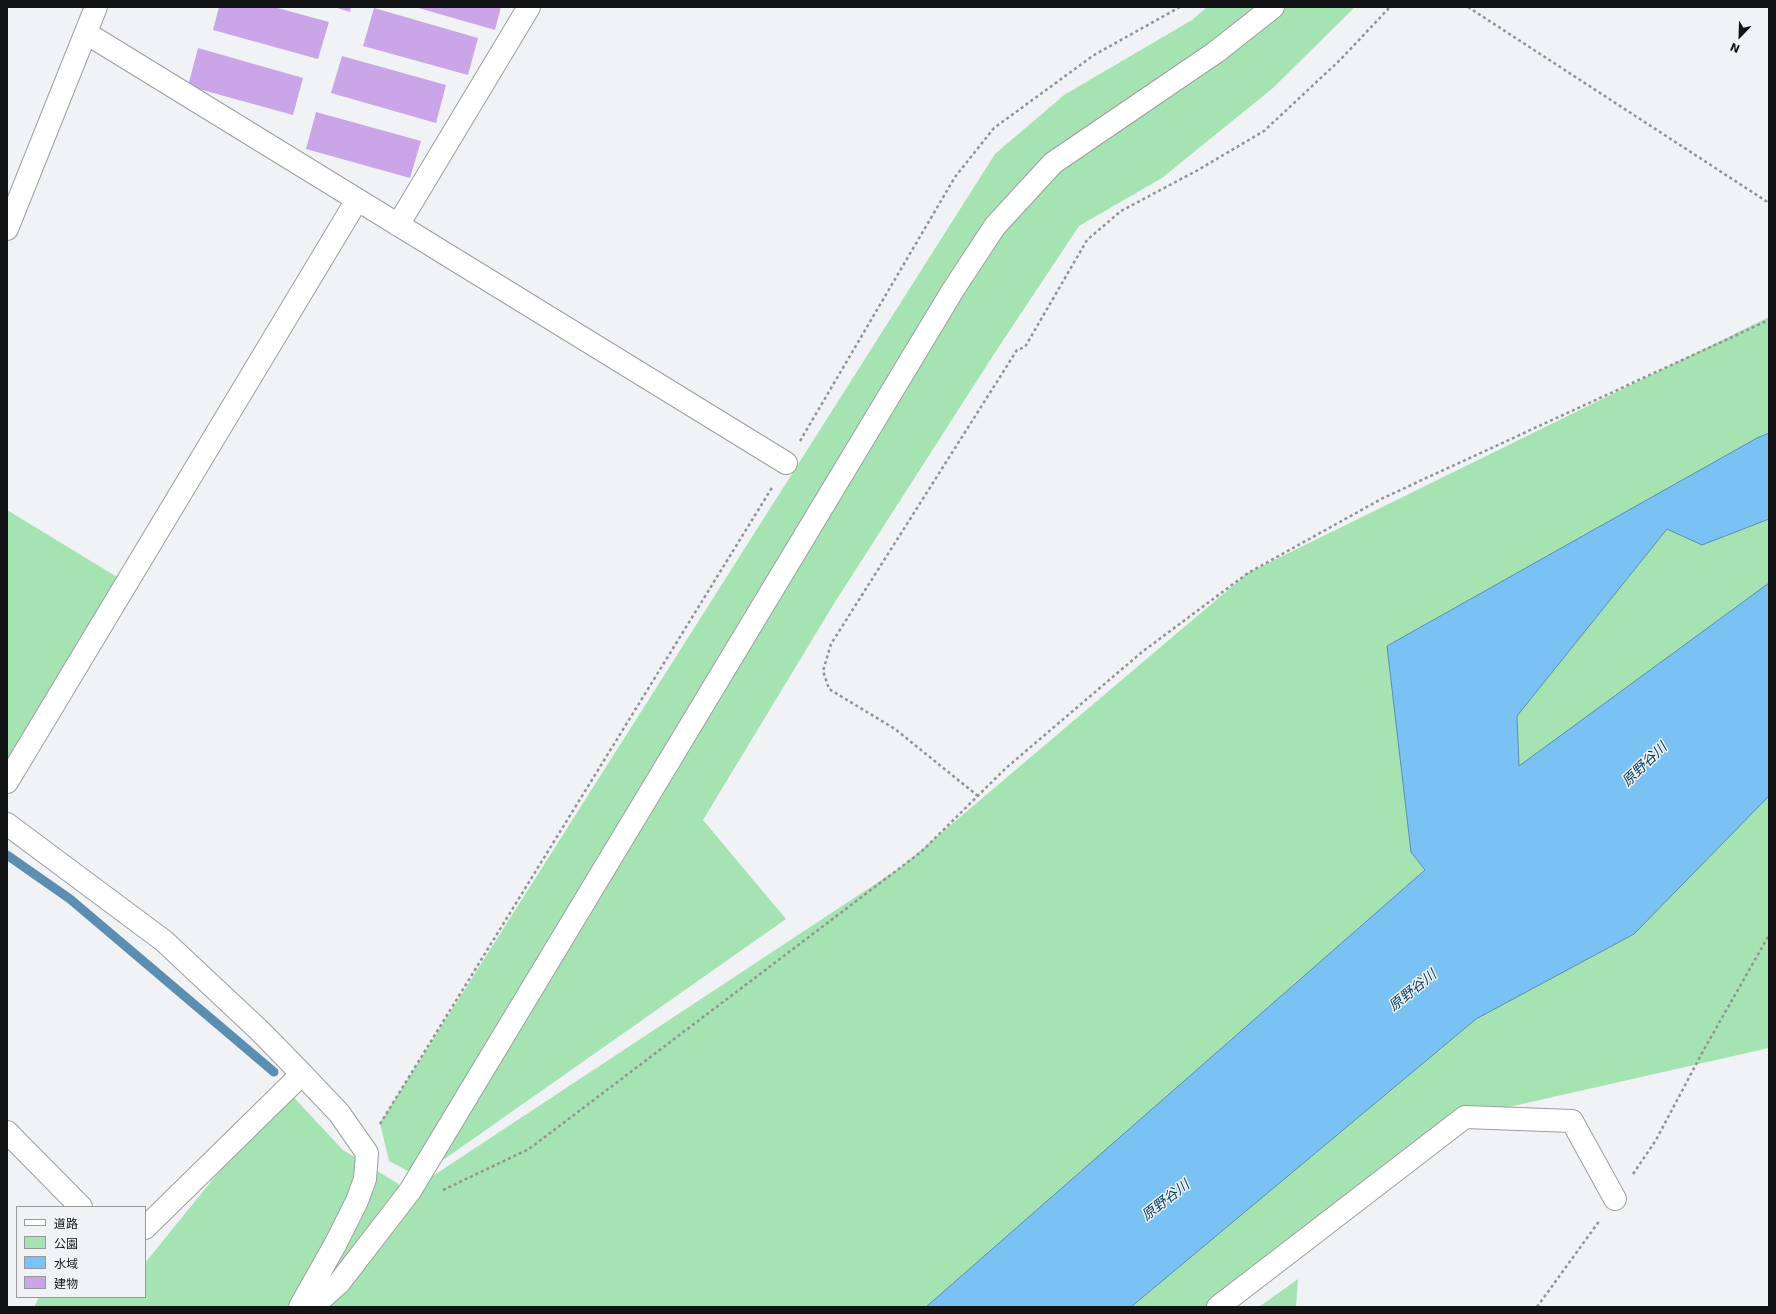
<!DOCTYPE html>
<html>
<head>
<meta charset="utf-8">
<style>
	body { margin:0 }
	#map { position:relative; width:1776px; height:1314px; overflow:hidden; background:#f1f2f5; font-family:"DejaVu Sans","Noto Sans JP",sans-serif }
	canvas { display:block }
	.frame { position:absolute; inset:0; border:8px solid #121314; pointer-events:none }
	.legend { position:absolute; left:16px; top:1206px; width:130px; height:92px; box-sizing:border-box; background:#f1f2f5; border:1px solid #98999b; margin:0; padding:5px 7px; list-style:none; font-size:12px; color:#121314 }
	.legend li { display:flex; align-items:center; gap:8px; height:20px }
	.legend b { width:20px; border:1px solid #98999b }
	.north { position:absolute; left:1720px; top:16px; width:40px; height:40px; -webkit-text-stroke:3px #f1f2f5; paint-order:stroke; rotate:203deg; font-size:11px; font-weight:700; line-height:16px; text-align:center; color:#121314 }
	.north::after { content:''; display:block; margin:auto; width:14px; height:18px; background:#121314; clip-path:polygon(50% 0,100% 100%,50% 72%,0 100%) }
</style>
</head>
<body>
<div id="map">
<canvas width="1776" height="1314"></canvas>
<div class="frame"></div>
<ul class="legend">
<li><b style="height:5px;background:#fff"></b>道路</li>
<li><b style="height:11px;background:#a5e4b2"></b>公園</li>
<li><b style="height:11px;background:#7ac2f4"></b>水域</li>
<li><b style="height:11px;background:#caa5e8"></b>建物</li>
</ul>
<div class="north">N</div>
</div>
<script>
const g = document.querySelector('canvas').getContext('2d');
g.lineJoin = 'round';
function fill(path, color) {
  g.fillStyle = color;
  g.fill(path, 'evenodd');
}
function toPath(rows) {
  const path = new Path2D();
  for (const r of rows) {
    path.moveTo(r[0], r[1]);
    for (let i = 2; i < r.length; i += 2) path.lineTo(r[i], r[i + 1]);
  }
  return path;
}
function stroke(path, color, width, dash) {
  g.strokeStyle = color;
  g.lineWidth = width;
  g.lineCap = dash ? 'butt' : 'round';
  g.setLineDash(dash || []);
  g.stroke(path);
}
function write(font, color, halo, rows, align = 'center') {
  g.font = font + ' "DejaVu Sans","Noto Sans JP",sans-serif';
  g.lineWidth = 3;
  g.setLineDash([]);
  g.textBaseline = 'middle';
  g.strokeStyle = halo;
  g.fillStyle = color;
  for (const [text, x, y, turn = 0] of rows) {
    g.save();
    g.translate(x, y);
    g.rotate((+turn || 0) * Math.PI / 180);
    g.textAlign = isNaN(turn) ? turn : align;
    if (halo) g.strokeText(text, 0, 0);
    g.fillText(text, 0, 0);
    g.restore();
  }
}
fill(toPath([
	[1207,7,1355,7,1273,88,1162,178,1079,226,996,351,835,602,703,820,786,919,419,1177,389,1161,380,1123,995,154,1064,95,1192,20],
	[1769,317,1769,1048,1465,1117,1211,1307,34,1307,39,1297,145,1297,145,1263,286,1089,343,1150,410,1191,901,867,1248,573],
	[7,510,127,583,7,782],
	[1298,1279,1296,1307,1259,1307]
]), '#a5e4b2');
const water = toPath([
	[1769,433,1769,519,1702,545,1667,529,1517,716,1519,766,1769,583,1769,796,1634,934,1476,1019,1131,1307,926,1307,1425,870,1411,852,1387,646,1757,438,1769,433]
]);
fill(water, '#7ac2f4');
stroke(water, '#5b8eb1', 1);
stroke(toPath([
	[7,855,70,899,274,1072]
]), '#5b8eb1', 9);
fill(toPath([
	[219,7,274,7,329,22,318,59,213,30],
	[334,7,351,7,350,12],
	[415,7,501,7,495,30],
	[374,8,478,38,468,75,363,46],
	[198,48,303,78,293,115,188,86],
	[342,56,446,85,436,123,331,93],
	[316,112,421,141,410,178,306,149]
]), '#caa5e8');
const street = toPath([
	[86,33,786,463],
	[398,225,529,7],
	[7,229,96,7],
	[7,782,357,200],
	[7,824,164,941,260,1031,302,1074,339,1113,367,1153,365,1179,357,1201,336,1243,300,1307],
	[7,1132,81,1207],
	[145,1228,302,1074],
	[312,1307,339,1283,410,1191,953,290,995,226,1053,163,1216,52,1273,7],
	[1218,1307,1465,1117,1572,1121,1615,1199]
]);
stroke(street, '#9d9ea1', 24);
stroke(toPath([
	[1468,7,1769,203],
	[800,441,955,177,994,128,1094,55,1180,7],
	[978,796,895,729,829,689,823,671,831,644,1017,350,1025,347,1087,240,1121,211,1198,170,1264,131,1340,60,1390,7],
	[380,1124,773,486],
	[1633,1174,1656,1140,1702,1053,1769,935],
	[443,1190,529,1149,921,852,1006,768,1142,652,1248,573,1383,498,1769,320],
	[1537,1307,1600,1220]
]), '#929395', 2.5, [3, 3]);
stroke(street, '#fff', 22);
write('italic 14px', '#044061', '#f1f2f5', [
	["原野谷川",1645,765,-44],
	["原野谷川",1413,991,-39],
	["原野谷川",1166,1201,-38]
]);
</script>
</body>
</html>
